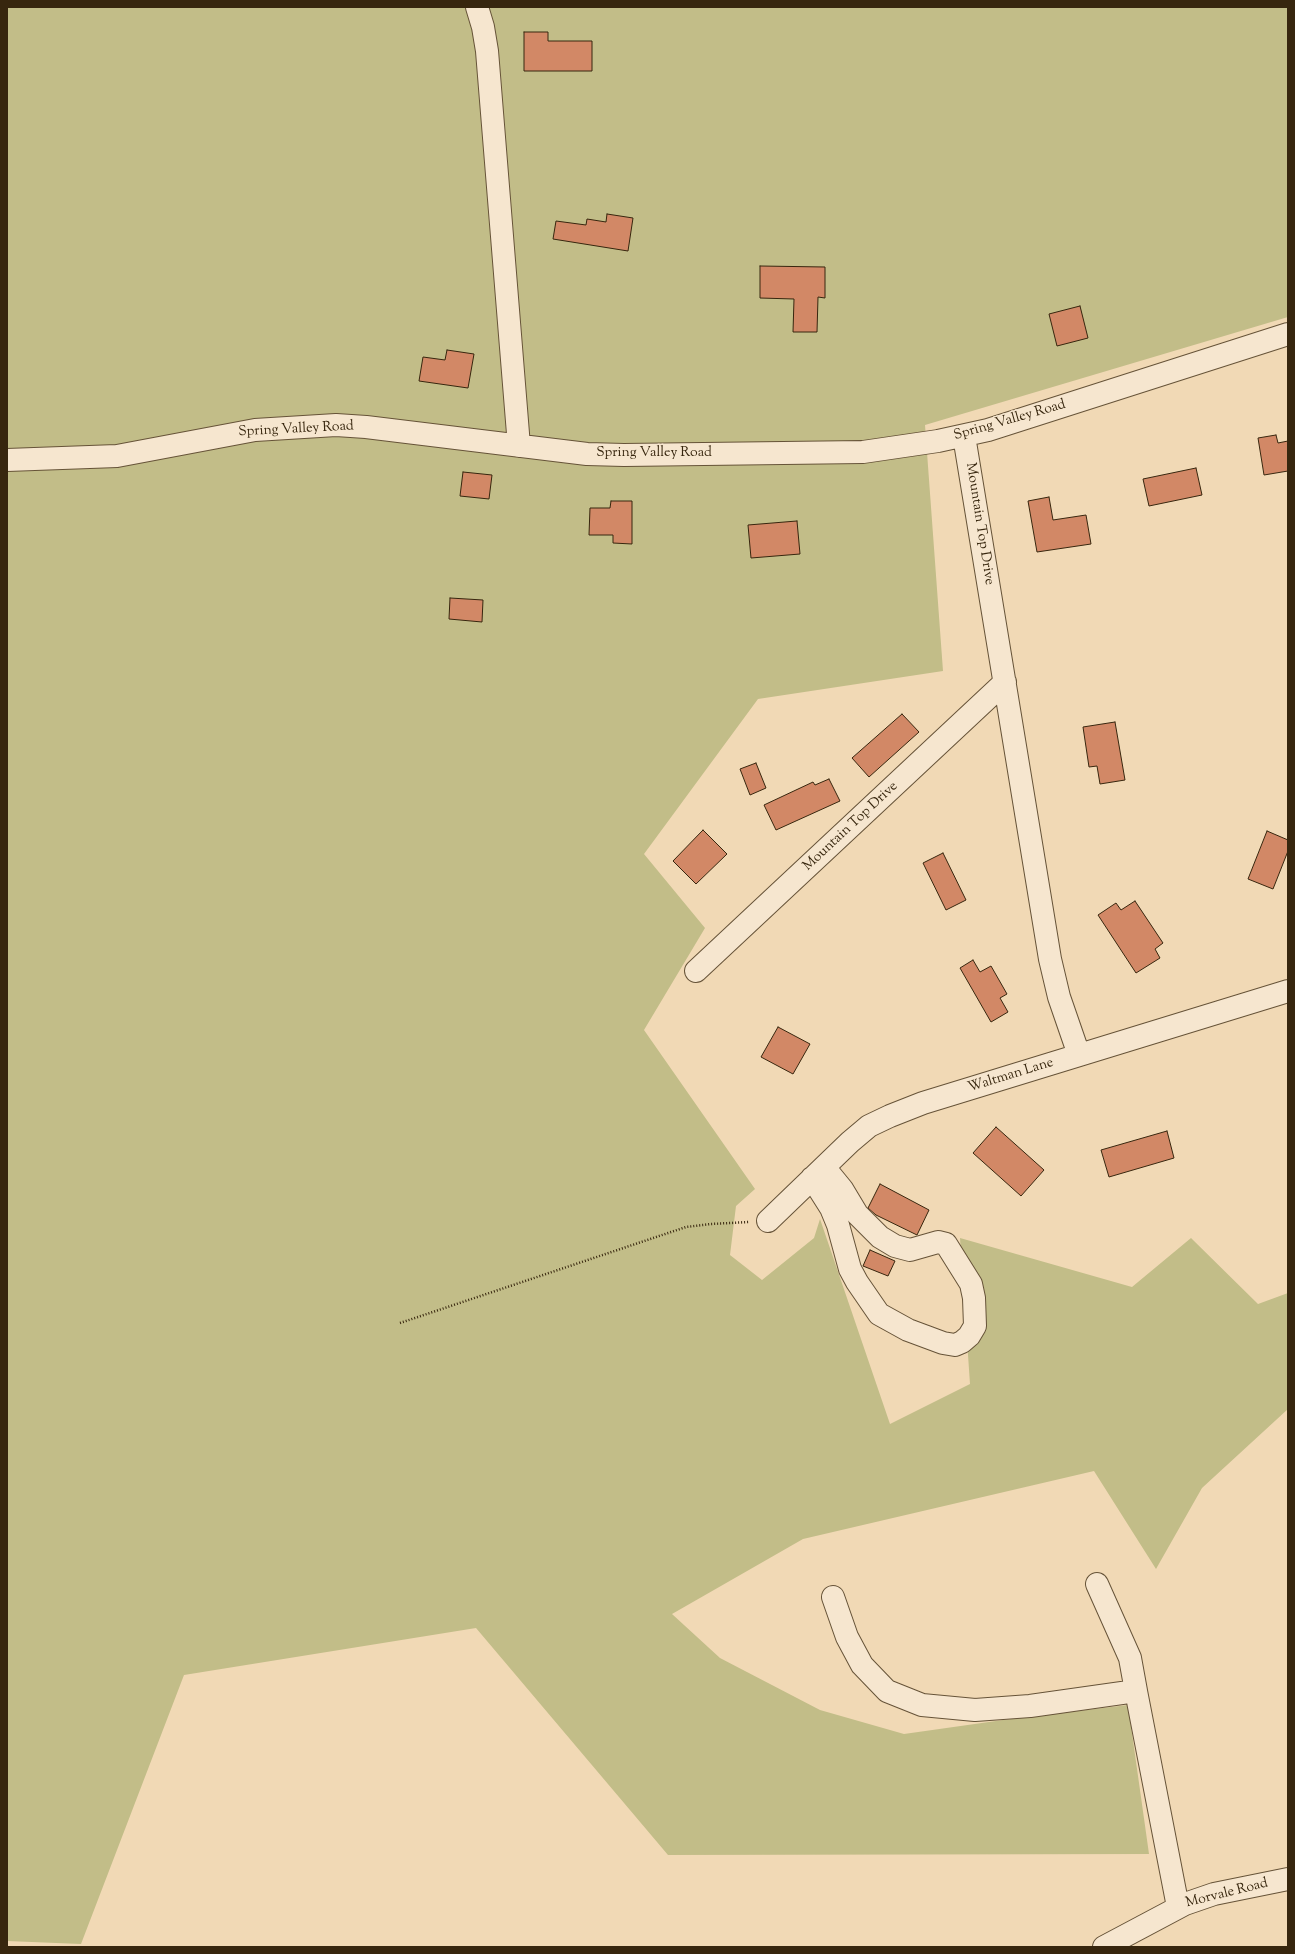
<!DOCTYPE html>
<html>
<head>
<meta charset="utf-8">
<style>
	body { margin:0 }
	#map { position:relative; width:1295px; height:1954px; overflow:hidden; background:#f1d9b5; font-family:"Sorts Mill Goudy",serif }
	canvas { display:block }
	.frame { position:absolute; inset:0; border:8px solid #37260e; pointer-events:none }
</style>
</head>
<body>
<div id="map">
<canvas width="1295" height="1954"></canvas>
<div class="frame"></div>
</div>
<script>
const g = document.querySelector('canvas').getContext('2d');
g.lineJoin = 'round';
function fill(path, color) {
  g.fillStyle = color;
  g.fill(path, 'evenodd');
}
function toPath(rows) {
  const path = new Path2D();
  for (const r of rows) {
    path.moveTo(r[0], r[1]);
    for (let i = 2; i < r.length; i += 2) path.lineTo(r[i], r[i + 1]);
  }
  return path;
}
function stroke(path, color, width, dash) {
  g.strokeStyle = color;
  g.lineWidth = width;
  g.lineCap = dash ? 'butt' : 'round';
  g.setLineDash(dash || []);
  g.stroke(path);
}
function write(font, color, halo, rows, align = 'center') {
  g.font = font + ' "Sorts Mill Goudy",serif';
  g.lineWidth = 3;
  g.setLineDash([]);
  g.textBaseline = 'middle';
  g.strokeStyle = halo;
  g.fillStyle = color;
  for (const [text, x, y, turn = 0] of rows) {
    g.save();
    g.translate(x, y);
    g.rotate((+turn || 0) * Math.PI / 180);
    g.textAlign = isNaN(turn) ? turn : align;
    if (halo) g.strokeText(text, 0, 0);
    g.fillText(text, 0, 0);
    g.restore();
  }
}
fill(toPath([
	[7,7,1288,7,1288,317,925,425,943,671,758,699,644,854,705,928,644,1030,755,1189,736,1206,730,1255,762,1280,814,1238,820,1219,890,1424,970,1384,960,1238,1132,1287,1191,1238,1258,1304,1288,1293,1288,1409,1202,1488,1156,1569,1094,1471,803,1539,672,1614,720,1658,820,1710,904,1734,1003,1720,1128,1705,1149,1854,668,1855,476,1628,184,1675,81,1944,7,1941]
]), '#c2bd88');
const building = toPath([
	[524,32,548,32,548,41,592,41,592,71,524,71,524,32],
	[607,214,633,218,628,251,553,239,556,221,586,225,587,219,606,222,607,214],
	[760,266,825,267,825,298,818,297,817,332,793,332,794,299,760,298,760,266],
	[1080,306,1088,338,1057,346,1049,314,1080,306],
	[447,350,474,354,468,388,419,381,423,357,445,360,447,350],
	[1276,435,1278,443,1288,441,1288,471,1264,475,1258,438,1276,435],
	[1196,468,1202,495,1149,506,1143,479,1196,468],
	[463,472,492,475,489,499,460,496,463,472],
	[1049,497,1053,520,1086,515,1091,544,1037,552,1028,501,1049,497],
	[611,501,632,501,632,544,613,543,613,535,589,535,590,508,610,508,611,501],
	[797,521,800,554,751,558,748,525,797,521],
	[450,598,483,600,482,622,449,619,450,598],
	[902,714,919,732,869,777,852,758,902,714],
	[1115,722,1125,780,1100,784,1097,766,1089,767,1083,727,1115,722],
	[756,763,766,788,750,795,740,769,756,763],
	[829,779,840,801,776,830,764,805,813,782,815,785,829,779],
	[703,830,727,854,696,884,673,861,703,830],
	[1267,831,1288,840,1288,851,1273,889,1248,879,1267,831],
	[943,853,966,900,946,910,923,863,943,853],
	[1135,901,1163,943,1155,949,1160,958,1136,973,1098,915,1116,903,1121,910,1135,901],
	[973,960,980,972,991,966,1007,994,1000,998,1008,1012,991,1022,960,968,973,960],
	[778,1027,810,1044,793,1074,761,1057,778,1027],
	[996,1127,1044,1170,1021,1196,973,1153,996,1127],
	[1167,1131,1174,1158,1109,1177,1101,1150,1167,1131],
	[880,1184,929,1210,917,1235,876,1215,868,1208,880,1184],
	[870,1250,895,1261,888,1276,863,1266,870,1250]
]);
fill(building, '#d28866');
stroke(building, '#37260e', 1);
const minor = toPath([
	[477,7,483,27,487,51,519,446],
	[964,436,1050,959,1059,997,1079,1055],
	[7,460,117,456,255,430,336,425,366,427,587,454,624,455,863,452,938,441,988,430,1288,334],
	[696,971,1005,682],
	[812,1178,831,1208,838,1225,850,1269,857,1282,879,1314,908,1330,943,1343,955,1345,962,1342,969,1336,975,1326,974,1298,971,1284,946,1244,938,1242,910,1250,895,1246,880,1237,857,1214,842,1189,824,1167],
	[768,1221,850,1142,869,1126,890,1116,923,1103,1288,991],
	[1097,1584,1130,1658,1136,1691],
	[833,1597,847,1637,862,1665,887,1691,922,1705,975,1710,1030,1706,1136,1691,1178,1907],
	[1104,1947,1185,1904,1214,1894,1288,1879]
]);
stroke(minor, '#665338', 24);
stroke(toPath([
	[400,1323,686,1227,711,1224,749,1222]
]), '#37260e', 2.5, [1, 2]);
stroke(minor, '#f6e6cf', 22);
write('14px', '#37260e', '#f6e6cf', [
	["Spring Valley Road",1010,421,-16],
	["Spring Valley Road",296,430,-3],
	["Spring Valley Road",654,454],
	["Mountain Top Drive",979,524,81],
	["Mountain Top Drive",851,827,-43],
	["Waltman Lane",1011,1076,-17],
	["Morvale Road",1227,1894,-14]
]);
</script>
</body>
</html>
